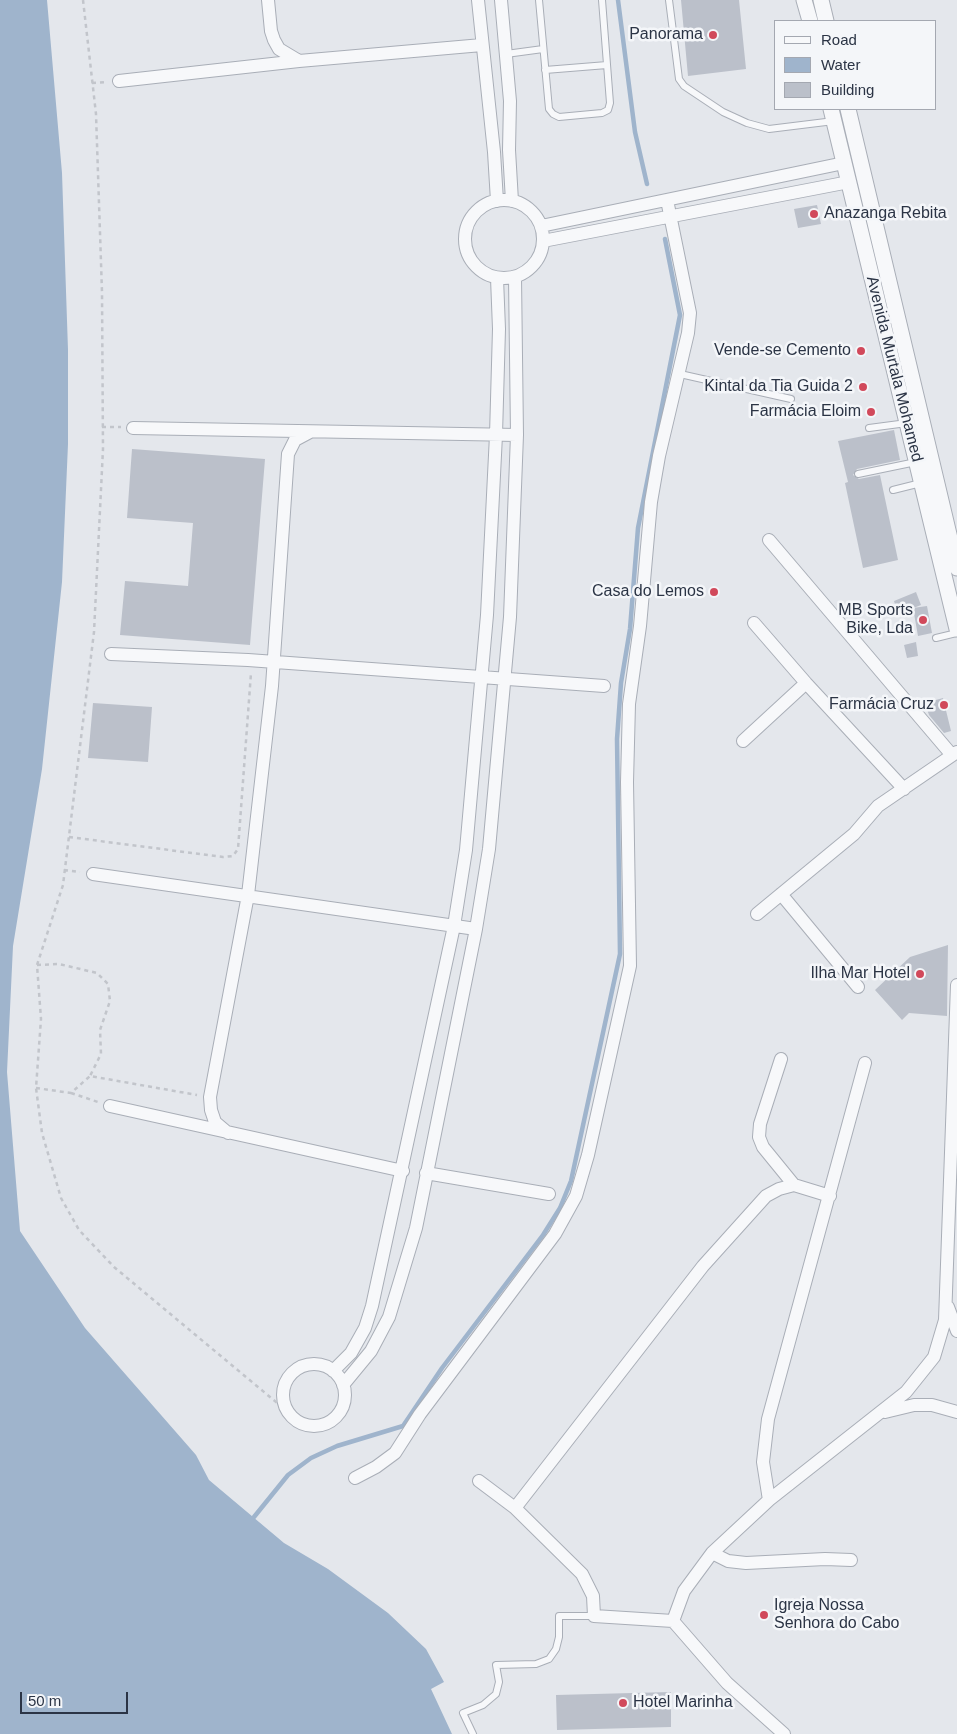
<!DOCTYPE html>
<html>
<head>
<meta charset="utf-8">
<style>
	body { margin:0 }
	#map { position:relative; width:957px; height:1734px; overflow:hidden; background:#e4e7ec; font-family:Helvetica,sans-serif }
	canvas { display:block }
	.legend { position:absolute; left:774px; top:20px; width:162px; height:90px; box-sizing:border-box; background:#f4f6f9; border:1px solid #a4a8b1; margin:0; padding:6px 9px; list-style:none; font-size:15px; color:#2b3445 }
	.legend li { display:flex; align-items:center; gap:10px; height:25px }
	.legend b { width:25px; border:1px solid #a4a8b1 }
	.scale { position:absolute; left:20px; top:1692px; width:108px; height:22px; box-sizing:border-box; border:2px solid #2b3445; border-top:0; padding-left:6px; font-size:15px; line-height:18px; white-space:nowrap; color:#2b3445; -webkit-text-stroke:4px #f4f6f9; paint-order:stroke }
</style>
</head>
<body>
<div id="map">
<canvas width="957" height="1734"></canvas>
<ul class="legend">
<li><b style="height:6px;background:#f7f8fa"></b>Road</li>
<li><b style="height:14px;background:#9fb4cc"></b>Water</li>
<li><b style="height:14px;background:#bbc0ca"></b>Building</li>
</ul>
<div class="scale">50 m</div>
</div>
<script>
const g = document.querySelector('canvas').getContext('2d');
g.lineJoin = 'round';
function fill(path, color) {
  g.fillStyle = color;
  g.fill(path, 'evenodd');
}
function toPath(rows) {
  const path = new Path2D();
  for (const r of rows) {
    if (r.length === 3) {
      path.moveTo(r[0] + r[2], r[1]);
      path.arc(r[0], r[1], r[2], 0, 2 * Math.PI);
      continue;
    }
    path.moveTo(r[0], r[1]);
    for (let i = 2; i < r.length; i += 2) path.lineTo(r[i], r[i + 1]);
  }
  return path;
}
function stroke(path, color, width, dash) {
  g.strokeStyle = color;
  g.lineWidth = width;
  g.lineCap = dash ? 'butt' : 'round';
  g.setLineDash(dash || []);
  g.stroke(path);
}
function write(font, color, halo, rows, align = 'center') {
  g.font = font + ' Helvetica,sans-serif';
  g.lineWidth = 5;
  g.setLineDash([]);
  g.textBaseline = 'middle';
  g.strokeStyle = halo;
  g.fillStyle = color;
  for (const [text, x, y, turn = 0] of rows) {
    g.save();
    g.translate(x, y);
    g.rotate((+turn || 0) * Math.PI / 180);
    g.textAlign = isNaN(turn) ? turn : align;
    if (halo) g.strokeText(text, 0, 0);
    g.fillText(text, 0, 0);
    g.restore();
  }
}
fill(toPath([
	[0,0,47,0,62,173,68,350,68,444,62,582,42,769,13,946,7,1072,20,1231,85,1328,196,1455,209,1480,284,1543,328,1569,388,1613,426,1649,444,1682,431,1689,452,1734,0,1734]
]), '#9fb4cc');
stroke(toPath([
	[618,0,635,132,647,184],
	[254,1517,288,1475,311,1458,337,1446,403,1426,442,1368,543,1235,560,1208,571,1181,620,954,617,739,621,683,630,629,638,528,680,315,665,239]
]), '#9fb4cc', 4.5);
fill(toPath([
	[681,0,739,0,746,69,688,76],
	[817,205,821,224,798,228,794,209],
	[894,430,900,460,857,469,853,475,859,479,880,475,898,560,863,568,845,483,848,482,838,441],
	[132,449,265,459,250,645,120,635,125,581,188,586,193,523,127,518],
	[916,592,921,605,898,614,894,601],
	[927,606,932,633,918,636,913,608],
	[916,642,918,656,907,658,904,645],
	[943,698,951,731,944,733,929,715,925,703],
	[93,703,152,707,148,762,88,758],
	[948,945,947,1016,909,1013,902,1020,875,990,910,957],
	[671,1692,671,1727,557,1730,556,1695]
]), '#bbc0ca');
const service = toPath([
	[539,0,549,109,553,114,559,117,602,113,608,110,610,103,602,0],
	[669,0,679,79,684,86,723,112,747,123,769,129,834,121],
	[506,54,543,49],
	[545,70,607,65],
	[680,374,791,399],
	[869,428,907,423],
	[858,474,916,462],
	[893,490,921,483],
	[936,638,957,633],
	[473,1734,463,1713,483,1705,496,1694,499,1682,496,1665,536,1664,549,1659,556,1649,559,1637,559,1616,594,1616]
]);
const minor = toPath([
	[268,0,271,31,274,40,279,49,299,61],
	[478,0,494,152,497,201],
	[501,0,510,101,509,150,512,201],
	[119,81,299,61,482,45],
	[504,239,39],
	[541,226,844,163],
	[543,241,849,182],
	[133,428,517,435],
	[769,540,951,754],
	[754,623,806,683,904,789],
	[111,654,248,660,604,686],
	[743,741,806,683],
	[93,874,476,929],
	[781,894,858,987],
	[757,914,854,834,878,806,957,752],
	[781,1059,760,1124,759,1137,763,1147,794,1185],
	[110,1106,403,1171],
	[228,1133,215,1122,211,1110,210,1097,248,895,272,686,288,454,295,440,310,432],
	[426,1173,549,1194],
	[948,1307,957,1331],
	[314,1395,31],
	[333,1371,351,1353,365,1328,372,1306,454,926,466,850,487,615,496,435,499,329,497,278],
	[343,1385,371,1351,389,1317,416,1228,476,929,489,849,510,617,517,435,515,277],
	[885,1412,914,1405,932,1405,957,1412],
	[355,1478,376,1467,395,1453,420,1414,555,1234,576,1196,588,1155,630,966,627,782,629,704,640,626,651,502,659,456,688,333,690,313,667,200],
	[479,1481,515,1508,582,1574,593,1596,594,1616,673,1621],
	[769,1500,763,1462,768,1419,865,1063],
	[515,1508,703,1266,766,1196,779,1189,794,1185,830,1196],
	[712,1553,728,1561,746,1563,825,1559,851,1560],
	[784,1734,727,1683,673,1621,684,1591,712,1553,769,1500,906,1392,934,1357,945,1320,957,985]
]);
const tertiary = toPath([
	[804,0,810,21],
	[821,0,826,21],
	[831,109,957,629],
	[848,109,957,568]
]);
stroke(service, '#a9aeb7', 8);
stroke(minor, '#a9aeb7', 14);
stroke(tertiary, '#a9aeb7', 17);
stroke(toPath([
	[83,0,96,114,102,292,103,449,94,632,63,885,37,965,41,1019,36,1088,42,1133,61,1198,79,1230,114,1267,288,1412],
	[92,83,106,82],
	[102,427,121,427],
	[69,837,223,857,233,856,238,849,251,673],
	[64,870,80,872],
	[37,965,59,964,97,973,108,984,110,1001,100,1030,101,1054,90,1076,197,1095],
	[36,1088,71,1093,90,1076],
	[71,1093,98,1102]
]), '#c2c5cb', 2.5, [4, 4]);
stroke(service, '#f7f8fa', 6);
stroke(minor, '#f7f8fa', 12);
stroke(tertiary, '#f7f8fa', 15);
for (const [x, y, r, color] of [
	[713,35,5,"#d1495b"],
	[814,214,5,"#d1495b"],
	[861,351,5,"#d1495b"],
	[863,387,5,"#d1495b"],
	[871,412,5,"#d1495b"],
	[714,592,5,"#d1495b"],
	[923,620,5,"#d1495b"],
	[944,705,5,"#d1495b"],
	[920,974,5,"#d1495b"],
	[764,1615,5,"#d1495b"],
	[623,1703,5,"#d1495b"]
]) {
  const dot = new Path2D();
  dot.arc(x, y, r, 0, 2 * Math.PI);
  g.fillStyle = color;
  g.fill(dot);
  stroke(dot, '#f4f6f9', 2);
}
write('16px', '#2b3445', '#f4f6f9', [
	["Panorama",703,35],
	["Anazanga Rebita",824,214,"left"],
	["Vende-se Cemento",851,351],
	["Kintal da Tia Guida 2",853,387],
	["Farmácia Eloim",861,412],
	["Casa do Lemos",704,592],
	["MB Sports",913,611],
	["Bike, Lda",913,629],
	["Farmácia Cruz",934,705],
	["Ilha Mar Hotel",910,974],
	["Igreja Nossa",774,1606,"left"],
	["Senhora do Cabo",774,1624,"left"],
	["Hotel Marinha",633,1703,"left"]
], 'right');
write('16px', '#2b3445', '#f4f6f9', [
	["Avenida Murtala Mohamed",894,369,76]
]);
</script>
</body>
</html>
